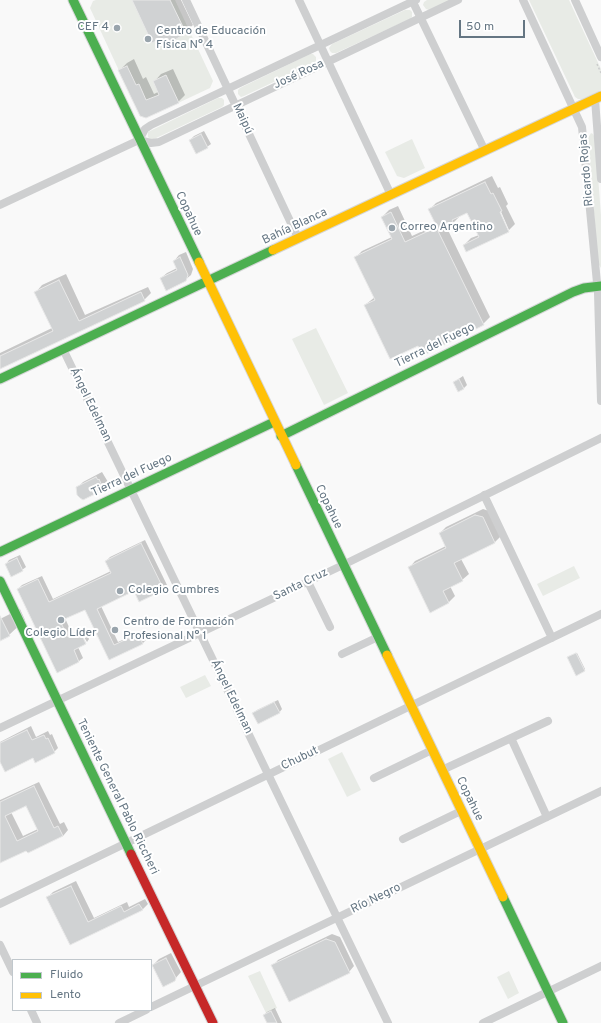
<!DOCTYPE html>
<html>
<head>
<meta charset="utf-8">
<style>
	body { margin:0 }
	#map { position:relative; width:601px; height:1023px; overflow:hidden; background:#f9f9f9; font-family:Overpass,sans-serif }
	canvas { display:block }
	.legend { position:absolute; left:12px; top:959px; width:140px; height:52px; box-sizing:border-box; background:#fff; border:1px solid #c1c8cd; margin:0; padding:5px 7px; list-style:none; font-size:12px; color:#657683 }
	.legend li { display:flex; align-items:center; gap:8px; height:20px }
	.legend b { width:20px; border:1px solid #c1c8cd }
	.scale { position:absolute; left:459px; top:20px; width:66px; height:18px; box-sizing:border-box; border:2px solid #657683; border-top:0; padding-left:5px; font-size:12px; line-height:14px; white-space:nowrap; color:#657683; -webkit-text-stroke:3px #fff; paint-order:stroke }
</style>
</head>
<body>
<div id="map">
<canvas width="601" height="1023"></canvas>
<ul class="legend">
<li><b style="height:5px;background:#4caf50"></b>Fluido</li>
<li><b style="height:5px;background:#ffc107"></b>Lento</li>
</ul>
<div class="scale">50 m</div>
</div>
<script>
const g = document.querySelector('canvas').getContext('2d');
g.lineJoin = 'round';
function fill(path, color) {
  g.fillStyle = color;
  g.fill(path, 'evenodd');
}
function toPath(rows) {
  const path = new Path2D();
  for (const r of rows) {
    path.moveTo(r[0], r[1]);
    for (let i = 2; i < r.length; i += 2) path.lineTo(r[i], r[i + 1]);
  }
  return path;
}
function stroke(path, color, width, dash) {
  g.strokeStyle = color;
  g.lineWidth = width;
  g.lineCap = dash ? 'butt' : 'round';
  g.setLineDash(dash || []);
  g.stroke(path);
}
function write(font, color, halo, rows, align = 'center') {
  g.font = font + ' Overpass,sans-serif';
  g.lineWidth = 4;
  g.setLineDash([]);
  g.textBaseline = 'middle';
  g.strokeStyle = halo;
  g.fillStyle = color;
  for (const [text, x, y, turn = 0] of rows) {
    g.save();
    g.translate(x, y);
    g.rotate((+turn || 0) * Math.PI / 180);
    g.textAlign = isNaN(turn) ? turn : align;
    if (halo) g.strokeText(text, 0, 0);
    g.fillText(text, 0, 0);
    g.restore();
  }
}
fill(toPath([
	[96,0,175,0,213,81,210,88,146,118,140,116,90,8,93,1],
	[427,0,450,0,429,10,426,9,423,5,424,2],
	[529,0,569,0,601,69,601,90,582,99,578,99,575,97],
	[405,10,410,10,412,12,412,17,410,19,336,53,332,53,330,51,329,48,332,44],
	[310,54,313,54,316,57,316,61,314,63,244,96,241,97,238,94,238,90,240,88],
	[218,98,222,98,224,100,224,105,222,107,154,139,150,139,148,137,148,132,150,131],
	[591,133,593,134,595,138,601,215,601,268,598,263,588,138],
	[412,139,425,168,404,178,397,176,385,152],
	[316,328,348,393,324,405,292,339],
	[574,566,580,578,543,596,537,584],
	[205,675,211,686,186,698,180,687],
	[342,752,361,790,347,797,328,759],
	[260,971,277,1008,266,1013,248,976],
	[509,971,519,993,508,999,497,977]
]), '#e8ebe6');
fill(toPath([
	[134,0,181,0,193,25,185,32],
	[134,59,143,79,146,77,154,94,158,92,154,82,161,74,173,69,185,95,178,102,146,117,120,70,127,63],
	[204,131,211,144,207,147,190,140,194,136],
	[492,176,498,188,500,187,508,204,506,206,515,224,508,231,464,245,471,238,479,235,468,212,460,216,453,223,446,226,490,317,483,324,418,344,365,305,375,297,355,258,362,251,392,237,382,217,389,210,398,206,412,236,436,225,429,210,436,203],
	[499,207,509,230,507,230,497,208],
	[186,252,193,269,191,275,185,280,161,278,167,273,177,268,174,261,179,255],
	[66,274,85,315,148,287,151,293,144,300,0,368,0,353,52,328,36,292,42,285],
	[463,376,467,385,464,388,454,382],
	[102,472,108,482,102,490,77,488,83,482],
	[483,509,489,511,501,536,495,542,461,559,469,574,462,580,450,586,455,596,449,602,430,611,409,568,415,561,446,546,440,533,446,527],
	[145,540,167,585,163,589,135,590,101,606,118,642,142,631,146,640,142,644,109,659,85,608,65,618,72,634,79,631,86,643,78,647,83,658,79,661,58,672,18,589,22,585,42,576,53,599,111,571,106,561,110,557],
	[20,555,26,567,22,570,6,564,9,560],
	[20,609,25,620,9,635,0,640,0,619],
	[84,628,89,639,87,642,80,630],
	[577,653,585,669,584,671,570,656],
	[278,700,282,709,279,713,253,713,257,710],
	[31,726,36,737,48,731,50,735,52,734,58,748,54,752,33,757,0,760,0,742],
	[39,782,60,824,64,822,68,830,63,836,27,850,0,862,0,800],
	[26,805,38,829,23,836,11,812],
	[76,881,94,918,127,902,129,907,145,899,148,904,142,910,70,944,48,897,53,892],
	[332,934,340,937,354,966,349,972,273,966,278,960],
	[171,953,181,972,174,980,153,965,159,959],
	[275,1008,282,1023,267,1023,264,1015,267,1012]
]), '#0003');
const building = toPath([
	[132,0,170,0,186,33,165,46,160,39,152,43,132,0],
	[127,66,136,85,139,84,146,100,159,95,153,81,166,75,179,103,146,118,140,116,118,70,127,66],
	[201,134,208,148,196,154,189,140,201,134],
	[485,182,491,194,493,193,502,211,500,212,509,232,466,252,463,245,479,237,467,213,452,220,454,224,438,231,484,325,422,356,418,346,390,359,364,305,375,300,354,257,392,239,381,217,391,212,405,242,437,227,428,209,485,182],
	[180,257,188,275,186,281,166,291,160,278,177,270,173,261,180,257],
	[59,280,79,321,141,292,145,301,0,369,0,356,53,331,34,292,59,280],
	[459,379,464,389,458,392,453,382,459,379],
	[96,477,98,480,99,479,103,488,102,489,103,490,83,500,80,498,77,495,76,487,96,477],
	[475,515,483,517,495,543,454,563,463,581,443,591,449,603,430,613,408,567,446,548,439,533,475,515],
	[141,543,164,590,139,602,134,591,97,609,114,645,138,634,143,644,109,660,85,610,60,621,68,637,80,631,86,644,74,650,79,662,57,673,17,589,38,579,49,602,111,573,105,561,141,543],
	[17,558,23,571,11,577,5,564,17,558],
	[0,616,10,636,0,641,0,616],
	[576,653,585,671,576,676,567,657,576,653],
	[274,702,280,713,258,724,252,713,274,702],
	[27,730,32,740,44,735,46,739,48,738,55,753,35,763,33,758,5,772,0,762,0,743,27,730],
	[34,786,54,828,58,826,63,836,28,853,26,851,0,863,0,802,34,786],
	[26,806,38,831,17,841,5,816,26,806],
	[71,886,88,922,121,906,124,912,139,904,143,910,70,945,46,897,71,886],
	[326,939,335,942,350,973,289,1002,271,965,326,939],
	[166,958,176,978,175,981,163,987,152,965,166,958],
	[271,1011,277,1023,267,1023,263,1015,271,1011]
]);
fill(building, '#d0d2d3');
stroke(building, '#e8e8e8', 1);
const fast = toPath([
	[73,0,199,262],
	[0,379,273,250],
	[281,436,573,292,584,288,601,286],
	[296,465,387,655],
	[0,552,274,422],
	[0,581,131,854],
	[503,897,563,1023]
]);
const slow = toPath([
	[273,250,601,96],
	[199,262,296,465],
	[387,655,503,897]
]);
const jam = toPath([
	[131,854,213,1023]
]);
stroke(fast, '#d5d6d7', 11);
stroke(slow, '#d5d6d7', 11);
stroke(jam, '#d5d6d7', 11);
stroke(toPath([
	[597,64,601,73]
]), '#cbcccd', 1.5, [2, 2]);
stroke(toPath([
	[186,0,298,238],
	[299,0,391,195],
	[412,0,485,151],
	[523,0,582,127,598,293,601,401],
	[575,0,601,57],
	[595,99,601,179],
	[139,140,151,143,159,142,458,0],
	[0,205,139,140,145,129,151,125,416,0],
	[63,349,388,1023],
	[484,495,552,638],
	[308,582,330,627],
	[342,654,378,637],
	[0,728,343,565,601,438],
	[511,738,547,817],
	[442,770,548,721],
	[374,778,432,750],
	[403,839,461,811],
	[0,904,601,614],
	[0,945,13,972],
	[151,1007,601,791],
	[31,1010,37,1023],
	[119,1023,146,1010],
	[483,1023,601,966]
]), '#cecfd0', 8);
stroke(fast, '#4caf50', 9);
stroke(slow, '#ffc107', 9);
stroke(jam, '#c62828', 9);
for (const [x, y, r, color] of [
	[117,28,4,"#99a4ac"],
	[148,39,4,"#99a4ac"],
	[392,228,4,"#99a4ac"],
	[120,591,4,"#99a4ac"],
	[61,620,4,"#99a4ac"],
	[115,630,4,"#99a4ac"]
]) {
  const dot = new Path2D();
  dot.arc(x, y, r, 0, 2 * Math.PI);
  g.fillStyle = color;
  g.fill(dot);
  stroke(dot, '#fff', 1.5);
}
write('12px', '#657683', '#fff', [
	["CEF 4",109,28,"right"],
	["Centro de Educación",156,32],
	["Física N° 4",156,46],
	["Correo Argentino",400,228],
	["Colegio Cumbres",128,591],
	["Centro de Formación",123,623],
	["Profesional N° 1",123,637],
	["Colegio Líder",61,634,"center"]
], 'left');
write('12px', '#657683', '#fff', [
	["José Rosa",299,75,-25],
	["Maipú",242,119,65],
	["Ricardo Rojas",587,170,-95],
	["Copahue",188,214,65],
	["Bahía Blanca",295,227,-25],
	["Tierra del Fuego",435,346,-26],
	["Ángel Edelman",90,405,64],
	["Tierra del Fuego",132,476,-25],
	["Copahue",328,507,64],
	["Santa Cruz",301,585,-26],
	["Ángel Edelman",231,697,64],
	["Chubut",300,759,-26],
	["Teniente General Pablo Riccheri",117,797,64],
	["Copahue",469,799,64],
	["Río Negro",376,899,-26]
]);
</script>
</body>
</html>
